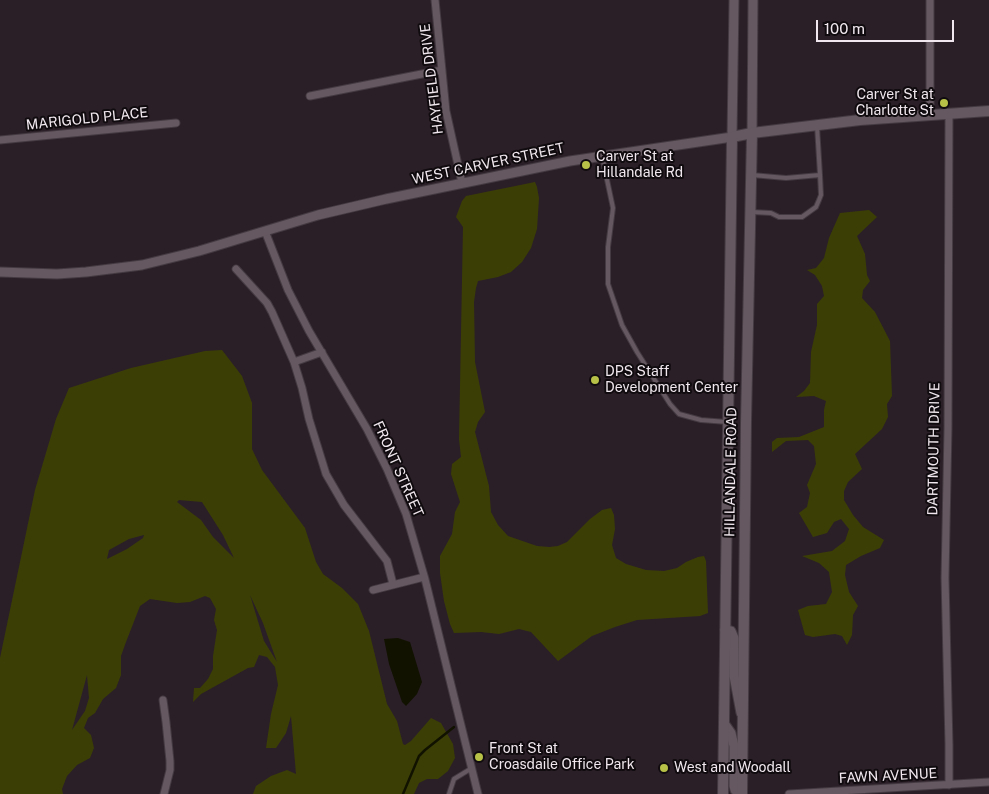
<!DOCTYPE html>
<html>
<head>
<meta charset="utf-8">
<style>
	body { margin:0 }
	#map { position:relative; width:989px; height:794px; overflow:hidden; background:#2b1f27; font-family:"Public Sans",sans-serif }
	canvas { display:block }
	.scale { position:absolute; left:816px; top:20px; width:138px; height:22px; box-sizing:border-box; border:2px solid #f0e8ee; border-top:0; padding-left:6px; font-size:15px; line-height:18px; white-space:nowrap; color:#f0e8ee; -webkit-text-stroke:4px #100b0e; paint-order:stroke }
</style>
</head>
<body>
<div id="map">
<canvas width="989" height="794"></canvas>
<div class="scale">100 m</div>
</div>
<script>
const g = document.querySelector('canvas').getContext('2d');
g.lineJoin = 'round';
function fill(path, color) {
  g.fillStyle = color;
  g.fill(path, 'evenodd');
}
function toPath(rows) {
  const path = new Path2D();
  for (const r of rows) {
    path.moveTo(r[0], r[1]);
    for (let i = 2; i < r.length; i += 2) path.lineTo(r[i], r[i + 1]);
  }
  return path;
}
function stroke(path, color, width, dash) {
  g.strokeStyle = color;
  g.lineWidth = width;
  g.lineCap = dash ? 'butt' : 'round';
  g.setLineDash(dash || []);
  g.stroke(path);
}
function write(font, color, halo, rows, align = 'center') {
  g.font = font + ' "Public Sans",sans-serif';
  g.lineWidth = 4;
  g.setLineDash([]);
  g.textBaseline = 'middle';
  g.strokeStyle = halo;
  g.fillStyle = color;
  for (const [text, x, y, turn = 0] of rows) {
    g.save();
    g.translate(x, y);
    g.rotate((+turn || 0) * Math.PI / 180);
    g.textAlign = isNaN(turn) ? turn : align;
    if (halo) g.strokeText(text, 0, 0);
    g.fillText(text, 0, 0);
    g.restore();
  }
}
fill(toPath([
	[535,182,537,187,539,198,537,229,531,248,522,262,511,272,498,277,478,281,476,288,474,302,475,362,485,412,478,422,475,432,489,486,491,512,498,525,508,536,537,546,549,547,558,546,567,542,590,519,602,510,611,508,614,515,615,529,612,545,616,558,626,564,646,570,664,571,677,568,686,562,698,557,704,556,706,561,708,613,700,616,637,620,615,627,592,636,558,661,531,632,519,629,499,634,481,632,454,633,450,624,444,601,440,573,440,556,452,534,455,512,460,502,451,474,452,464,461,457,459,439,463,227,456,217,462,201,466,196],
	[869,210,877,217,857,236,865,254,867,275,870,281,863,290,862,298,875,312,890,341,892,396,887,404,888,417,882,429,855,454,862,469,848,482,844,491,844,500,853,515,863,527,884,540,880,548,861,556,846,565,845,575,849,592,858,606,853,615,852,635,847,645,842,636,835,634,813,637,805,635,798,610,808,606,826,604,832,592,829,572,819,563,802,556,832,551,845,541,849,529,841,519,834,522,827,533,813,537,799,513,807,507,810,493,807,485,816,464,814,446,808,440,786,441,772,452,772,442,777,438,799,437,824,427,824,410,826,401,814,396,796,397,804,391,810,383,811,352,817,325,817,304,824,296,822,286,815,275,807,270,816,268,824,258,829,238,840,213],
	[222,350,242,376,252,403,252,449,262,470,305,528,316,562,323,574,342,588,358,604,369,631,387,704,397,721,403,744,405,745,411,741,431,718,441,723,453,744,455,758,448,771,438,779,427,779,419,783,414,794,253,794,256,786,271,776,287,770,296,774,291,716,286,733,276,748,266,748,271,714,278,685,275,667,267,657,259,655,254,667,248,668,201,694,193,702,194,688,200,688,208,679,213,669,213,656,217,630,214,620,216,609,210,598,205,596,190,602,177,603,150,599,140,606,126,642,121,656,121,675,116,688,103,699,95,713,88,718,84,728,91,735,94,748,90,758,77,765,67,776,62,789,63,794,0,794,0,658,35,490,56,419,69,388,131,368,205,351],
	[179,500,202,502,223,535,234,558,213,537,201,520,177,502],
	[144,535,143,538,127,549,107,559,109,550,129,539],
	[250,595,263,623,277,662,264,641],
	[87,675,89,698,85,711,72,730]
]), '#3b3f06');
fill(toPath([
	[398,638,410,642,422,682,417,694,406,706,402,702,389,664,384,639]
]), '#111200');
stroke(toPath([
	[403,794,419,756,425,750,454,727]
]), '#111200', 2.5);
const service = toPath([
	[602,156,613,208,608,247,608,284,622,325,637,352,670,404,679,414,701,420,727,422],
	[752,175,786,178,820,175,817,126],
	[752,212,771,213,779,217,802,217,816,207,819,200,821,195,820,175],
	[449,794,454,779,472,768]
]);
const minor = toPath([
	[435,0,446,111,462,183],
	[930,0,930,114],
	[310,96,442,70],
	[0,140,176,123],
	[265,231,288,290,309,331,367,429,387,469,406,514,425,579,478,794],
	[236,269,267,303,272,312,294,362,302,388,309,419,326,474,344,505,387,561,393,584],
	[294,362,322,352],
	[373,590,424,577],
	[163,700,166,722,170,761,170,770,164,794],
	[949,785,949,745,945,578,948,428,949,113],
	[789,794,989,782]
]);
const tertiary = toPath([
	[752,133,753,0],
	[0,272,57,274,86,272,142,265,199,251,318,215,386,199,570,161,732,137,734,0],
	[725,630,731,631,734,638,734,676,741,713],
	[724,723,731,733,734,746,734,786,735,790,742,794]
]);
const secondary = toPath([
	[723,794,732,137,752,133,860,120,989,111],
	[742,794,746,422,752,133]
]);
stroke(service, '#443a41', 6);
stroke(minor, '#443a41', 9);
stroke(tertiary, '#443a41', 11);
stroke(secondary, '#443a41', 12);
stroke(service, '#655860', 4);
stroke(minor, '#655860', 7);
stroke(tertiary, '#655860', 9);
stroke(secondary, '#655860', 10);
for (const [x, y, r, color] of [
	[944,103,5,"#b7c148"],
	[586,165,5,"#b7c148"],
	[595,380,5,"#b7c148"],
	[479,757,5,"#b7c148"],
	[664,768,5,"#b7c148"]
]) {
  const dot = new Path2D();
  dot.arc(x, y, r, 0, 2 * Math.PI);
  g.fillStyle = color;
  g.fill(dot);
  stroke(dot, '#100b0e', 2);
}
write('14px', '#f0e8ee', '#100b0e', [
	["HAYFIELD DRIVE",432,79,-97],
	["MARIGOLD PLACE",87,119,-6],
	["WEST CARVER STREET",488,164,-12],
	["DARTMOUTH DRIVE",934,449,-89],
	["FRONT STREET",398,469,66],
	["HILLANDALE ROAD",731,472,-89],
	["FAWN AVENUE",888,776,-3]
]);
write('14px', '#f0e8ee', '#100b0e', [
	["Carver St at",934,95,"right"],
	["Charlotte St",934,111,"right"],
	["Carver St at",596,157],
	["Hillandale Rd",596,173],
	["DPS Staff",605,372],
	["Development Center",605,388],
	["Front St at",489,749],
	["Croasdaile Office Park",489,765],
	["West and Woodall",674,768]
], 'left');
</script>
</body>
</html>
